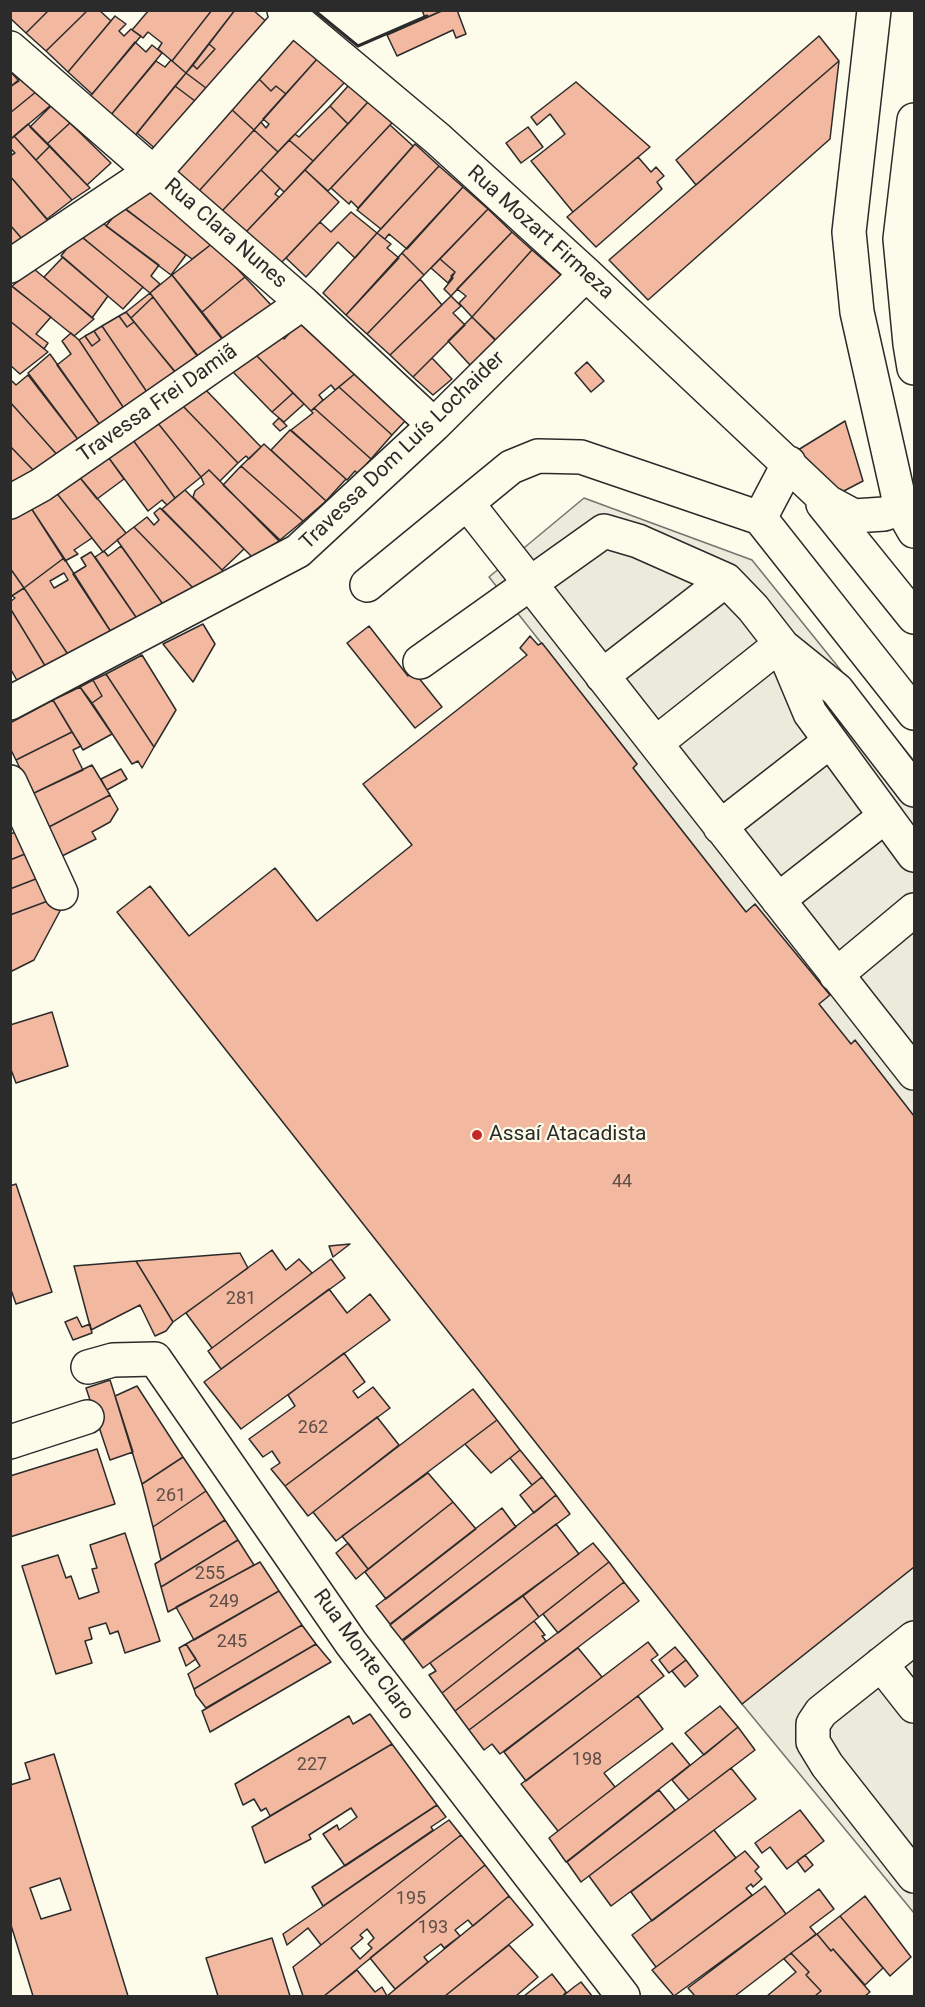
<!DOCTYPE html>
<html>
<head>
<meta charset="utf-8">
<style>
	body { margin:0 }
	#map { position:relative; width:925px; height:2007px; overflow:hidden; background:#fdfbea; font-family:Roboto,sans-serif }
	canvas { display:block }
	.frame { position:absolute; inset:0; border:12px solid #2b2b2b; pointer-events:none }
</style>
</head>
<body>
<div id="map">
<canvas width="925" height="2007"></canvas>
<div class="frame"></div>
</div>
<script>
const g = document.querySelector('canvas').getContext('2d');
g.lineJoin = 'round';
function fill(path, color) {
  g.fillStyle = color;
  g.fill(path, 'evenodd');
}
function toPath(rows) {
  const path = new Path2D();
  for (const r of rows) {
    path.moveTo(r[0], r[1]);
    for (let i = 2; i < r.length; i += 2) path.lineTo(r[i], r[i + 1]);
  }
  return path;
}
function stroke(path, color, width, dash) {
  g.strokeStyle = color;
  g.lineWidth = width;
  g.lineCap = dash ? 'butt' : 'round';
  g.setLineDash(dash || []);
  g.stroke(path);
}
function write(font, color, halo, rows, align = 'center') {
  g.font = font + ' Roboto,sans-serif';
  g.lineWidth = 4.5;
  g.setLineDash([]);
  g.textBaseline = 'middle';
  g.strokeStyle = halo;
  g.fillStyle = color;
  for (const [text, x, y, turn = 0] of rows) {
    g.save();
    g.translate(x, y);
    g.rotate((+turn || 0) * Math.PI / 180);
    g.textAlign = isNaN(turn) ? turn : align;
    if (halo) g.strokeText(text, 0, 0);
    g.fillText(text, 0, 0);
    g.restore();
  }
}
const parking = toPath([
	[584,498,752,560,914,761,914,1127,633,768,637,764,489,577,584,498],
	[914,1567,914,1913,742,1704,914,1567]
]);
fill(parking, '#eceadb');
stroke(parking, '#74746e', 1.5);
const building = toPath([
	[10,10,49,10,26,33,10,18,10,10],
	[49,10,88,10,46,51,26,33,49,10],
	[88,10,99,10,111,21,68,72,46,51,88,10],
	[149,10,212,10,172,61,158,49,162,43,148,32,143,38,132,30,149,10],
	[212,10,235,10,186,73,172,61,212,10],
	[235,10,253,10,268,23,210,91,186,73,193,65,197,69,215,49,209,44,235,10],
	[422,10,444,10,425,18,422,10],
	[444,10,457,10,466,34,456,38,453,30,397,56,387,35,444,10],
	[115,16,126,24,119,31,124,36,131,29,141,36,92,94,68,72,115,16],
	[294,36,318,58,286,94,276,86,271,91,258,78,294,36],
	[819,36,839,61,696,185,676,160,819,36],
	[135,42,146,52,152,45,162,53,110,116,89,98,135,42],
	[209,44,215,49,197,69,193,65,209,44],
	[318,58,345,82,278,152,254,130,261,122,266,128,269,124,263,119,318,58],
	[171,60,186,73,134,137,110,116,156,61,165,67,171,60],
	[839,61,830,139,648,300,609,260,839,61],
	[10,71,19,81,10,87,10,71],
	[186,73,210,91,199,104,175,86,186,73],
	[22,77,37,91,10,113,10,87,22,77],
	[258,78,271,91,276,86,286,94,254,130,230,108,258,78],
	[576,82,650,147,573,212,531,161,565,134,550,114,537,125,531,117,576,82],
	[349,85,368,102,348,124,330,106,349,85],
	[175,86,199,104,158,151,137,133,175,86],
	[37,91,51,105,10,140,10,113,37,91],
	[368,102,392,123,328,191,305,170,368,102],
	[52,105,70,123,47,144,30,127,52,105],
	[330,106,348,124,313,161,289,140,295,134,299,137,330,106],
	[230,108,254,130,199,191,175,171,230,108],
	[70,123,111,163,87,185,47,144,70,123],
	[28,124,50,146,36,160,14,136,28,124],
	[390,125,413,146,358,208,351,201,349,204,331,188,390,125],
	[528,127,543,147,521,163,506,143,528,127],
	[254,130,278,152,222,211,199,191,254,130],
	[14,136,72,200,47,219,10,176,10,156,15,153,10,148,10,140,14,136],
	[289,140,313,161,284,192,261,170,289,140],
	[415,144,439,166,381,229,357,210,415,144],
	[50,146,90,188,72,200,36,160,50,146],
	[638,157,651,172,656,167,664,176,657,182,662,189,596,247,567,217,638,157],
	[439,166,463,187,407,249,389,234,385,239,377,233,439,166],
	[261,170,280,188,275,194,279,197,246,232,222,211,261,170],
	[305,170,339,202,281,263,246,232,305,170],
	[10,176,49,222,24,241,10,225,10,176],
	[463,187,488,209,424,275,402,253,463,187],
	[146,189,213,243,192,259,125,209,129,200,135,203,146,189],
	[122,206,186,255,171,275,106,226,122,206],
	[488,209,512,232,451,296,444,289,453,278,451,276,455,272,440,259,488,209],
	[351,212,377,233,355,258,338,242,306,277,286,258,320,222,331,232,351,212],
	[96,218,159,265,151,276,160,284,150,293,82,237,96,218],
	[10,225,24,241,10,251,10,225],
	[512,232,532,250,472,317,459,303,466,296,457,289,512,232],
	[377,233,391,244,387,248,399,258,346,315,323,293,377,233],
	[78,234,143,287,123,309,61,256,78,234],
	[213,243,245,277,202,312,172,275,213,243],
	[532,250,561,275,500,344,472,317,532,250],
	[402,253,424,275,367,334,346,315,402,253],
	[63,257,108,296,92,318,44,277,63,257],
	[440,259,455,272,448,283,431,268,440,259],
	[34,269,94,319,74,336,12,286,34,269],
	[172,275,222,339,201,361,150,293,172,275],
	[245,277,271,305,226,343,202,312,245,277],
	[420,279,442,305,390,355,367,334,420,279],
	[10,285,51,317,36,334,48,343,44,349,10,321,10,285],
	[150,293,153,297,131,318,126,312,150,293],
	[451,296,461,306,453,313,465,325,413,377,390,355,451,296],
	[153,297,201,360,179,377,131,318,153,297],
	[126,312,134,322,127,327,119,316,126,312],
	[119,316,127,327,134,322,177,374,149,395,102,326,119,316],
	[472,317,497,342,470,365,448,341,472,317],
	[302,320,357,372,335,390,331,385,319,395,323,400,311,411,254,353,276,333,284,339,302,320],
	[10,321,48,352,20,374,10,365,10,321],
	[102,326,149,395,127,413,79,340,85,336,92,346,100,340,94,331,102,326],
	[94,331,100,340,92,346,85,336,94,331],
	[71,333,79,340,123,407,100,425,57,365,71,354,62,341,71,333],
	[254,353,293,393,272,412,233,372,254,353],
	[50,354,100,425,80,442,28,373,50,354],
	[432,358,452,379,433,395,413,377,432,358],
	[587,362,604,381,591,392,575,373,587,362],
	[357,372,407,419,392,435,339,387,357,372],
	[28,375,80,442,60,458,10,402,10,379,16,385,28,375],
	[202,386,261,447,249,459,246,456,238,463,180,403,202,386],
	[339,387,392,435,371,459,314,408,339,387],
	[293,393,304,404,284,422,272,412,293,393],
	[10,402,60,458,36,473,10,446,10,402],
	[180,403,238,463,220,481,209,470,201,477,157,422,180,403],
	[314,408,371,459,358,474,355,471,347,480,291,430,313,413,311,411,314,408],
	[279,418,287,426,280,431,273,424,279,418],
	[845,421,863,481,840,493,798,450,845,421],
	[157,422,201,477,175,498,133,440,157,422],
	[290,430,346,479,326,501,271,450,290,430],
	[130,436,175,498,167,505,162,500,148,511,106,454,130,436],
	[264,444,326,501,303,521,241,466,264,444],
	[10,446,36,473,10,491,10,446],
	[106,454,124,479,97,499,77,474,106,454],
	[241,466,303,521,280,540,223,485,241,466],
	[209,470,279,541,278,542,253,558,193,497,195,491,204,484,201,477,209,470],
	[77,474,126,533,103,552,55,491,77,474],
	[185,490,244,549,222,570,162,509,185,490],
	[55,491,92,538,74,550,78,554,65,561,31,508,55,491],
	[29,505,64,558,24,588,10,568,10,516,29,505],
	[160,508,227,575,197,592,134,527,147,517,154,525,159,520,154,513,160,508],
	[134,527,197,592,167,610,117,540,134,527],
	[121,546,165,607,140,623,95,557,104,551,108,556,121,546],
	[91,552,140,623,113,635,73,574,86,566,81,558,91,552],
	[64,558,113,635,71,659,24,588,64,558],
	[64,573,68,580,54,588,50,581,64,573],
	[10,568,24,588,10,597,10,568],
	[24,588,71,659,47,669,10,608,10,602,15,598,12,596,24,588],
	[10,608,47,669,19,684,10,668,10,608],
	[203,624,215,644,193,682,163,644,203,624],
	[369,626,408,676,414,672,442,707,415,728,347,643,369,626],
	[530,636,538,645,542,643,637,764,633,768,746,912,755,904,830,995,819,1004,851,1044,855,1040,914,1116,914,1567,742,1704,117,912,150,886,189,936,275,868,317,921,412,845,363,784,527,655,520,648,530,636],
	[142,655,176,710,154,747,106,674,142,655],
	[106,674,154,747,142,768,138,761,132,764,92,703,102,696,93,680,106,674],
	[93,680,102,696,92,703,80,687,93,680],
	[80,687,112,734,83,750,53,700,80,687],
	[53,700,72,732,16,760,10,748,10,723,53,700],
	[72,732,81,746,73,750,83,770,32,794,16,760,72,732],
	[92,765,110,795,47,828,32,794,92,765],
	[121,769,127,779,107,790,101,779,121,769],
	[110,795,118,809,110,822,92,832,96,839,60,857,47,828,110,795],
	[26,829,35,850,10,860,10,834,26,829],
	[35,850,46,875,10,889,10,860,35,850],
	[46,875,56,898,10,915,10,889,46,875],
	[56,898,61,909,34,960,10,972,10,915,56,898],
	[52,1012,68,1066,16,1083,10,1067,10,1025,52,1012],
	[16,1184,52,1292,16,1304,10,1287,10,1186,16,1184],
	[350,1244,333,1257,329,1246,350,1244],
	[272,1250,286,1270,299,1259,312,1273,212,1348,186,1313,272,1250],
	[240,1253,248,1268,173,1322,136,1261,240,1253],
	[331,1259,345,1278,221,1369,208,1351,331,1259],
	[136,1261,173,1322,166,1331,155,1336,140,1305,91,1330,74,1266,136,1261],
	[329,1289,347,1313,370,1294,390,1320,241,1429,204,1382,329,1289],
	[77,1317,82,1327,90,1324,92,1333,73,1340,65,1322,77,1317],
	[344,1353,365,1382,353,1391,358,1398,373,1387,390,1408,285,1486,271,1469,280,1463,272,1451,263,1457,249,1439,295,1406,288,1395,344,1353],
	[110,1380,133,1452,110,1460,86,1388,110,1380],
	[137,1386,183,1457,142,1484,115,1396,137,1386],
	[473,1389,497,1420,336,1541,313,1512,473,1389],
	[377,1417,399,1445,308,1516,285,1486,377,1417],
	[497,1420,520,1450,491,1473,465,1444,497,1420],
	[97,1449,115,1504,10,1537,10,1476,97,1449],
	[520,1450,542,1477,532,1485,510,1458,520,1450],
	[183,1457,206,1491,153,1527,142,1484,183,1457],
	[428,1473,453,1502,368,1569,342,1536,428,1473],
	[542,1477,556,1495,534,1513,520,1495,542,1477],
	[206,1491,225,1520,161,1560,153,1527,206,1491],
	[556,1495,570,1514,402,1640,390,1625,556,1495],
	[453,1502,476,1529,386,1599,365,1572,453,1502],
	[502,1508,516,1527,390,1624,376,1606,502,1508],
	[225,1520,238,1540,161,1587,155,1564,225,1520],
	[556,1524,579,1554,423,1668,403,1641,556,1524],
	[125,1533,160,1641,125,1653,118,1631,110,1634,106,1623,89,1628,92,1639,85,1641,92,1663,56,1674,22,1566,58,1555,66,1578,71,1576,79,1599,99,1592,92,1569,97,1568,90,1545,125,1533],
	[238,1540,254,1565,168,1612,161,1587,238,1540],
	[348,1543,368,1569,356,1579,336,1553,348,1543],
	[593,1543,609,1562,539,1617,523,1596,593,1543],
	[260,1562,279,1591,194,1640,176,1607,260,1562],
	[609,1562,624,1582,558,1633,543,1614,609,1562],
	[624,1582,639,1601,469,1730,455,1711,624,1582],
	[279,1591,302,1625,194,1689,188,1674,200,1666,186,1644,279,1591],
	[523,1596,539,1617,442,1693,429,1675,436,1671,430,1663,523,1596],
	[534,1621,545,1635,542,1636,546,1641,455,1711,442,1693,534,1621],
	[302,1625,316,1644,206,1708,196,1695,194,1689,302,1625],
	[648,1642,658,1655,651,1660,664,1676,526,1781,504,1752,648,1642],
	[186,1644,196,1659,186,1666,179,1648,186,1644],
	[316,1644,331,1662,210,1732,202,1711,316,1644],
	[675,1647,686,1660,669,1673,659,1660,675,1647],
	[578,1648,602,1677,500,1754,492,1744,484,1750,469,1730,578,1648],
	[686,1660,698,1676,685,1687,672,1671,686,1660],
	[638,1696,663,1729,604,1773,615,1787,558,1831,521,1784,638,1696],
	[720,1706,738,1727,704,1755,685,1733,720,1706],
	[370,1714,392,1744,270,1816,266,1808,261,1811,254,1799,243,1805,235,1784,349,1716,353,1724,370,1714],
	[738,1727,755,1750,689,1800,672,1780,738,1727],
	[672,1743,690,1765,566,1862,549,1838,672,1743],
	[392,1744,437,1805,345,1866,323,1834,337,1825,339,1830,357,1817,351,1808,309,1835,311,1839,265,1863,252,1827,392,1744],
	[54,1754,128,1996,33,1996,10,1922,10,1785,30,1779,25,1763,54,1754],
	[60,1878,71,1910,41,1919,30,1888,60,1878],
	[731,1768,756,1799,611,1906,589,1876,731,1768],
	[659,1790,675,1810,581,1882,567,1862,659,1790],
	[437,1805,446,1817,431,1827,433,1830,323,1906,312,1887,437,1805],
	[800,1810,824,1841,787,1869,770,1847,762,1853,755,1843,800,1810],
	[449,1820,461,1835,321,1945,308,1928,287,1945,283,1934,449,1820],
	[714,1830,736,1858,652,1921,631,1892,714,1830],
	[461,1835,485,1865,324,1996,303,1996,293,1967,461,1835],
	[367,1929,374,1938,368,1944,372,1948,360,1959,351,1948,363,1938,360,1935,367,1929],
	[745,1851,759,1867,755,1871,762,1879,753,1887,751,1884,746,1888,752,1895,656,1967,632,1935,745,1851],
	[805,1855,813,1865,805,1872,797,1861,805,1855],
	[485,1865,509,1896,473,1926,468,1920,455,1930,460,1936,444,1948,441,1944,424,1957,428,1962,395,1989,370,1958,485,1865],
	[765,1886,786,1914,674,1996,652,1970,765,1886],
	[819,1889,834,1909,810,1927,816,1934,735,1996,695,1996,688,1988,819,1889],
	[509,1896,533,1925,528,1929,445,1996,387,1996,509,1896],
	[865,1896,911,1957,890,1976,840,1916,865,1896],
	[840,1916,883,1968,865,1985,833,1949,831,1951,817,1934,840,1916],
	[817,1934,831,1951,833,1949,870,1992,865,1996,815,1996,821,1991,806,1975,809,1972,791,1953,817,1934],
	[272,1938,290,1996,218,1996,206,1958,272,1938],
	[509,1945,538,1977,516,1996,445,1996,509,1945],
	[791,1953,809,1972,806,1975,821,1991,815,1996,767,1996,796,1972,784,1959,791,1953],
	[357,1970,375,1992,382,1987,387,1996,324,1996,357,1970],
	[552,1974,566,1992,563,1996,524,1996,552,1974],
	[581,1982,592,1996,563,1996,574,1987,581,1982]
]);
fill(building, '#f2b8a0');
stroke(building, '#2b2b2b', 1.5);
const minor = toPath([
	[284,10,438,139,586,274,828,502,854,516,884,514,901,508],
	[10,48,303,303,434,425],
	[10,266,161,165,292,16],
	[10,502,41,485,303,303],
	[467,503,914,1073],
	[823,504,914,617],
	[760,518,789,463],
	[367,585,511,467,538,456,581,457,760,518,914,713],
	[785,648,837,690,914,790],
	[420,662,604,531,638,541,726,580,753,608,781,644,810,713,914,855],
	[602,676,726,580],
	[10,703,298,551,434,425,586,274],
	[656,743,781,644],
	[10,782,61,893],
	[720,827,829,742],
	[778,900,884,817],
	[836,975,914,910],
	[88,1367,113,1360,155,1359,351,1643,623,1996],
	[10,1442,87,1417],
	[914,1638,821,1712,813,1724,813,1742,827,1765,914,1876],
	[881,1664,914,1706]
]);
const major = toPath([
	[874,10,849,232,857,312,901,508,914,531],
	[914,120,900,239,910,344,914,368]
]);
stroke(minor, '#2b2b2b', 36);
stroke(major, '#2b2b2b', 36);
stroke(minor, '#fdfbea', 33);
stroke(major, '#fdfbea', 33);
stroke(toPath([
	[314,10,358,46,427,16]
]), '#2b2b2b', 3);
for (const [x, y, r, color] of [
	[477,1135,6,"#c62828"]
]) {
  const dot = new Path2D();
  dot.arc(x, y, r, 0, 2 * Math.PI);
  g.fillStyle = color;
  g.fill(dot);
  stroke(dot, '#fdfbea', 2);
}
write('18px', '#5d4e48', null, [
	["44",622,1182],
	["281",241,1299],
	["262",313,1428],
	["261",171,1496],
	["255",210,1574],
	["249",224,1602],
	["245",232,1642],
	["198",587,1760],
	["227",312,1765],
	["195",411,1899],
	["193",433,1928]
]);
write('21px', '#2b2b2b', '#fdfbea', [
	["Rua Mozart Firmeza",540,233,42],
	["Rua Clara Nunes",225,234,41],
	["Travessa Frei Damiã",158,404,-35],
	["Travessa Dom Luís Lochaider",403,451,-44],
	["Rua Monte Claro",363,1655,54]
]);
write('21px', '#2b2b2b', '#fdfbea', [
	["Assaí Atacadista",489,1135]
], 'left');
</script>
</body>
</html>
